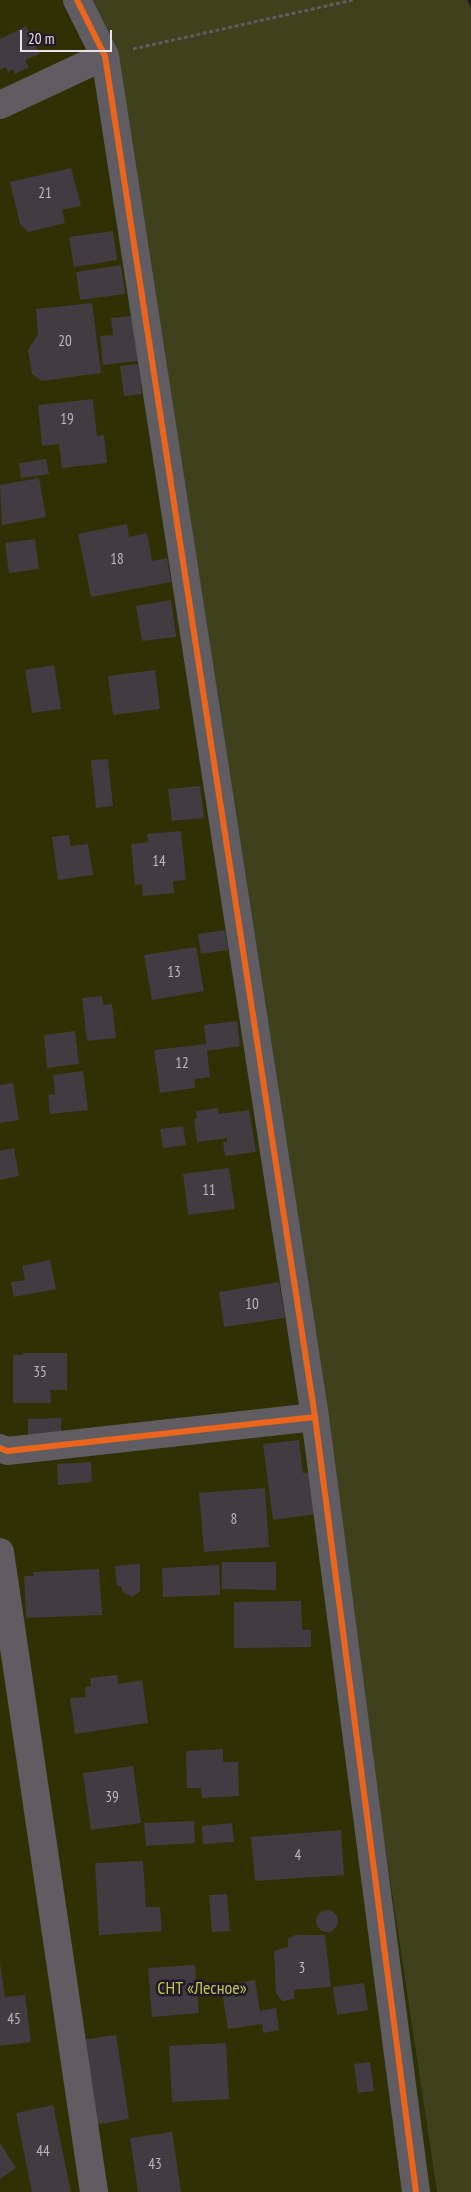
<!DOCTYPE html>
<html>
<head>
<meta charset="utf-8">
<style>
	body { margin:0 }
	#map { position:relative; width:471px; height:2192px; overflow:hidden; background:#201c22; font-family:"PT Sans Narrow",sans-serif }
	canvas { display:block }
	.scale { position:absolute; left:20px; top:30px; width:92px; height:22px; box-sizing:border-box; border:2px solid #e8e2eb; border-top:0; padding-left:6px; font-size:15px; line-height:18px; white-space:nowrap; color:#e8e2eb; -webkit-text-stroke:4px #211925; paint-order:stroke }
</style>
</head>
<body>
<div id="map">
<canvas width="471" height="2192"></canvas>
<div class="scale">20 m</div>
</div>
<script>
const g = document.querySelector('canvas').getContext('2d');
g.lineJoin = 'round';
function fill(path, color) {
  g.fillStyle = color;
  g.fill(path, 'evenodd');
}
function toPath(rows) {
  const path = new Path2D();
  for (const r of rows) {
    if (r.length === 3) {
      path.moveTo(r[0] + r[2], r[1]);
      path.arc(r[0], r[1], r[2], 0, 2 * Math.PI);
      continue;
    }
    path.moveTo(r[0], r[1]);
    for (let i = 2; i < r.length; i += 2) path.lineTo(r[i], r[i + 1]);
  }
  return path;
}
function stroke(path, color, width, dash) {
  g.strokeStyle = color;
  g.lineWidth = width;
  g.lineCap = dash ? 'butt' : 'round';
  g.setLineDash(dash || []);
  g.stroke(path);
}
function write(font, color, halo, rows, align = 'center') {
  g.font = font + ' "PT Sans Narrow",sans-serif';
  g.lineWidth = 5;
  g.setLineDash([]);
  g.textBaseline = 'middle';
  g.strokeStyle = halo;
  g.fillStyle = color;
  for (const [text, x, y, turn = 0] of rows) {
    g.save();
    g.translate(x, y);
    g.rotate((+turn || 0) * Math.PI / 180);
    g.textAlign = isNaN(turn) ? turn : align;
    if (halo) g.strokeText(text, 0, 0);
    g.fillText(text, 0, 0);
    g.restore();
  }
}
fill(toPath([
	[0,0,79,0,120,85,437,2192,0,2192]
]), '#2f3105');
fill(toPath([
	[79,0,467,0,471,8,471,2192,437,2192,120,85]
]), '#3e411b');
fill(toPath([
	[26,26,40,54,25,60,29,67,15,74,13,69,8,72,6,67,0,70,0,39],
	[71,168,81,206,62,210,65,223,28,232,20,224,10,182],
	[113,231,117,260,74,267,69,237],
	[121,265,125,294,80,300,76,272],
	[92,303,101,373,42,381,32,374,28,350,38,334,36,309],
	[133,316,138,361,103,365,100,336,113,335,111,318],
	[138,364,142,394,124,396,120,366],
	[93,399,97,436,104,435,107,463,62,468,59,444,42,446,38,405],
	[46,459,49,474,21,478,19,463],
	[39,478,46,517,2,525,0,485],
	[127,524,129,537,147,533,152,561,167,558,171,582,91,597,78,534],
	[35,539,39,569,9,573,5,543],
	[171,600,176,637,142,641,136,606],
	[54,665,61,709,32,713,25,670],
	[155,670,160,709,113,715,108,676],
	[108,759,113,806,96,808,91,760],
	[200,786,204,818,172,821,168,789],
	[181,831,186,880,173,881,174,893,143,896,142,884,135,885,131,844,148,842,147,834],
	[69,835,70,846,88,844,93,875,58,880,52,837],
	[225,930,228,950,201,954,198,934],
	[196,947,204,991,152,1000,144,955],
	[102,996,103,1005,112,1004,116,1038,87,1041,82,998],
	[237,1021,240,1046,207,1051,210,1077,194,1079,195,1088,160,1093,154,1050,206,1044,204,1025],
	[75,1031,79,1064,47,1068,44,1035],
	[83,1071,88,1110,50,1114,48,1095,55,1094,53,1075],
	[13,1083,19,1120,0,1123,0,1085],
	[218,1108,219,1114,249,1110,256,1152,225,1156,223,1142,227,1142,227,1138,197,1142,194,1119,197,1118,196,1111],
	[183,1126,186,1145,163,1148,160,1129],
	[14,1148,19,1176,0,1180,0,1151],
	[229,1168,235,1209,188,1215,183,1174],
	[50,1260,56,1289,14,1297,11,1282,25,1280,22,1266],
	[279,1282,285,1318,224,1327,219,1292],
	[23,1353,67,1353,67,1390,50,1390,51,1403,13,1403,13,1355,23,1355],
	[61,1418,62,1442,28,1444,28,1419],
	[299,1440,303,1473,311,1472,317,1514,273,1520,263,1444],
	[91,1462,92,1482,58,1485,57,1464],
	[265,1488,269,1547,204,1552,199,1493],
	[222,1562,276,1562,276,1590,222,1589],
	[140,1564,140,1591,132,1597,123,1592,121,1586,117,1586,115,1566],
	[219,1565,220,1595,163,1597,162,1568],
	[99,1569,102,1615,26,1618,24,1576,34,1576,33,1572],
	[301,1601,302,1630,311,1630,311,1647,234,1648,234,1602],
	[117,1675,118,1684,142,1680,148,1723,75,1734,70,1698,86,1697,85,1687,91,1686,90,1678],
	[223,1749,223,1762,238,1762,239,1796,202,1798,201,1788,187,1788,186,1751],
	[133,1766,141,1823,91,1830,83,1773],
	[194,1821,195,1843,146,1846,144,1823],
	[232,1823,234,1842,203,1844,202,1826],
	[341,1830,344,1875,255,1881,251,1837],
	[143,1861,146,1907,160,1907,162,1931,99,1935,95,1863],
	[227,1894,230,1931,212,1932,209,1895],
	[327,1921,11],
	[295,1935,325,1935,331,1987,294,1990,294,1999,282,2001,276,1993,274,1951,288,1947,288,1939],
	[0,1963,5,1997,25,1995,31,2042,0,2046],
	[195,1965,199,2013,152,2017,148,1968],
	[255,1980,260,2011,276,2008,279,2030,263,2033,262,2024,228,2029,221,1986],
	[364,1983,368,2010,337,2015,333,1987],
	[116,2035,129,2119,94,2125,81,2040],
	[226,2043,229,2099,172,2102,169,2046],
	[370,2062,374,2091,358,2093,354,2064],
	[53,2105,71,2192,32,2192,16,2113],
	[172,2132,181,2192,138,2192,130,2138],
	[0,2143,16,2168,0,2179]
]), '#403c41');
stroke(toPath([
	[133,49,353,0]
]), '#5f5c61', 3, [4, 2.5]);
stroke(toPath([
	[77,0,105,56,315,1417],
	[0,105,105,56],
	[0,1448,7,1451,315,1417,416,2192],
	[0,1552,94,2192]
]), '#605d62', 28);
stroke(toPath([
	[77,0,105,56,315,1417],
	[0,1448,7,1451,315,1417,416,2192]
]), '#eb651d', 6);
write('15px', '#beb8c0', null, [
	["21",45,194],
	["20",65,342],
	["19",67,420],
	["18",117,560],
	["14",159,862],
	["13",174,973],
	["12",182,1064],
	["11",209,1191],
	["10",252,1305],
	["35",40,1373],
	["8",234,1520],
	["39",112,1798],
	["4",298,1856],
	["3",302,1969],
	["45",14,2020],
	["44",43,2152],
	["43",155,2165]
]);
write('18px', '#bfc854', '#211925', [
	["СНТ «Лесное»",202,1989]
]);
</script>
</body>
</html>
